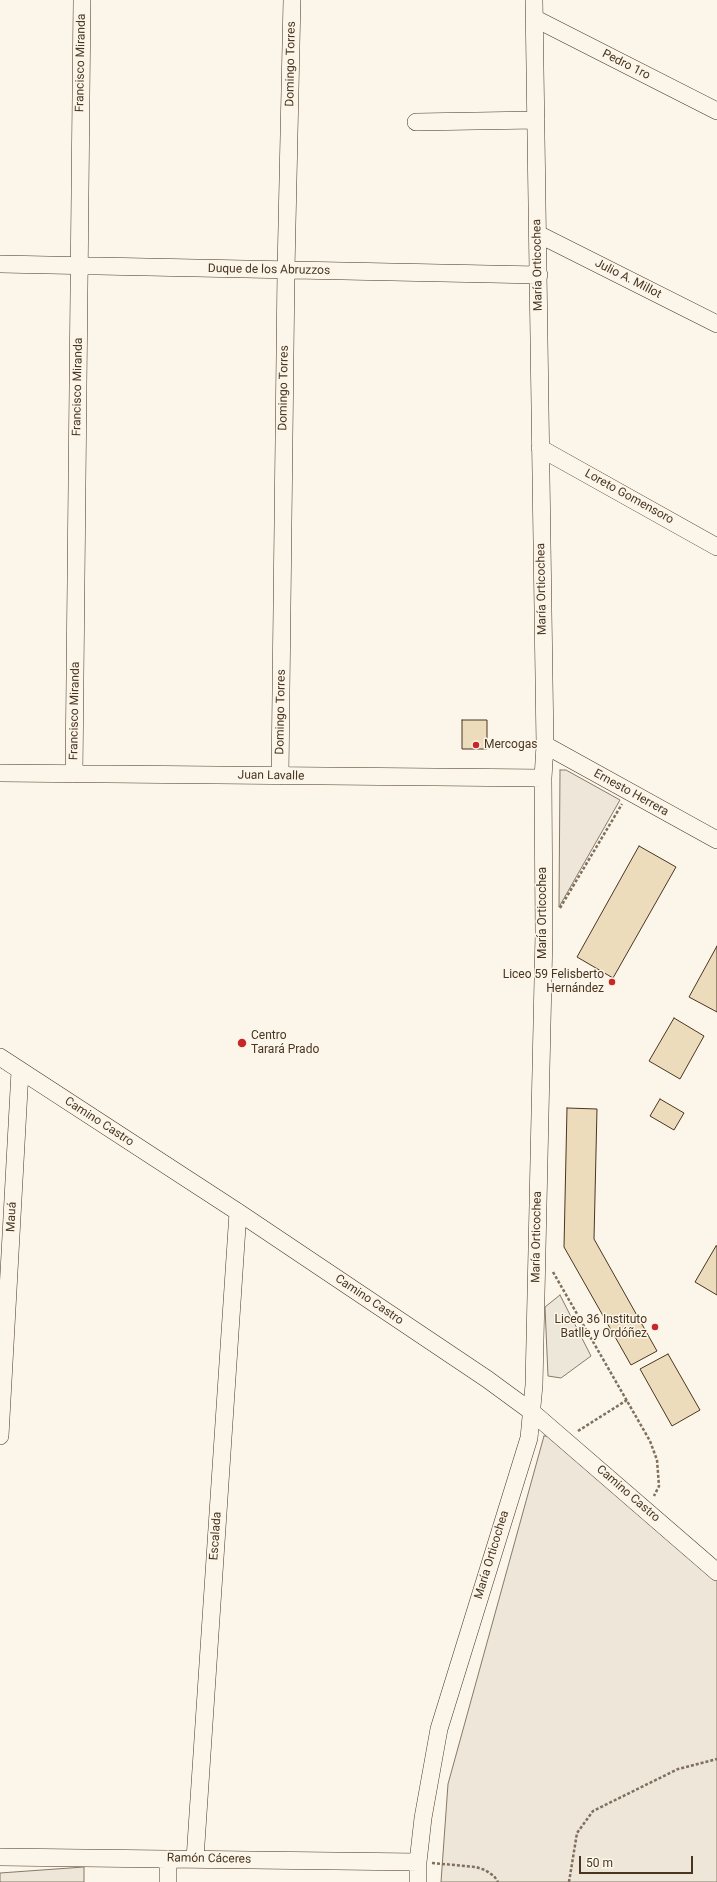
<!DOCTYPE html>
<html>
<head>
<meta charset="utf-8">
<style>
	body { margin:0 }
	#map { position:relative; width:717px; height:1882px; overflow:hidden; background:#fbf6e9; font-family:Roboto,sans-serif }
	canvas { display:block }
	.scale { position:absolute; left:579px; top:1856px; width:114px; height:18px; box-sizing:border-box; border:2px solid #4a3520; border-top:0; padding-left:5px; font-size:12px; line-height:14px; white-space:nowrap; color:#4a3520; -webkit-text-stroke:3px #fbf6e9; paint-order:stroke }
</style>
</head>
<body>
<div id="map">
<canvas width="717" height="1882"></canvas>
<div class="scale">50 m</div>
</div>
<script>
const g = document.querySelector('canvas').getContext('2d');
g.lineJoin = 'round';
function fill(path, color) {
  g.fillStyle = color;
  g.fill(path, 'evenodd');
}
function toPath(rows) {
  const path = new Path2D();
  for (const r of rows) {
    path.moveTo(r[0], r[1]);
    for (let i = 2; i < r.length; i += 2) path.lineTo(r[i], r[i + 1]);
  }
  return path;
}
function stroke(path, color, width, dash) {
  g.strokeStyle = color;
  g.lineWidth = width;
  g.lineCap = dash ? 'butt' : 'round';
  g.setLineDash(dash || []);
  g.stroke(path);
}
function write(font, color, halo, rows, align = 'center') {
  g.font = font + ' Roboto,sans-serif';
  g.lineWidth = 3;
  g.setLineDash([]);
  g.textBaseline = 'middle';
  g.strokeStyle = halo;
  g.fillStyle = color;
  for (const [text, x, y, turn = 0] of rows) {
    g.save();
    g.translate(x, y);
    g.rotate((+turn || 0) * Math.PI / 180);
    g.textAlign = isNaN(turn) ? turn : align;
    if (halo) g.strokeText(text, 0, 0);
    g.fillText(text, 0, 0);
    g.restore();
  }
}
const green = toPath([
	[560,770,566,770,620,800,559,907,560,770],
	[544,1436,553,1436,717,1581,717,1882,441,1882,448,1784,544,1436],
	[84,1867,84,1882,0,1882,0,1873,84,1867]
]);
fill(green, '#ede6d9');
stroke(green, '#887966', 1);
const parking = toPath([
	[560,1295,591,1356,561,1378,548,1376,545,1307,560,1295]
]);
fill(parking, '#ede7d9');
stroke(parking, '#887966', 1);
const building = toPath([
	[462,720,487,720,487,749,462,749,462,720],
	[639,846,676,867,613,978,577,957,639,846],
	[717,946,717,1012,689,997,717,946],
	[674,1018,704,1036,680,1079,649,1061,674,1018],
	[660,1099,684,1113,674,1130,650,1116,660,1099],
	[567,1108,597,1109,594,1239,657,1351,631,1365,564,1247,567,1108],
	[716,1246,717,1246,717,1295,695,1282,716,1246],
	[668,1354,700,1410,672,1426,640,1369,668,1354]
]);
fill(building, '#ecdcbc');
stroke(building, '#4a3520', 1);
const minor = toPath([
	[534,18,717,111],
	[416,122,536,120],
	[538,234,717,324],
	[0,264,539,275],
	[540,448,717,547],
	[545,745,717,840],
	[0,773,543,778],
	[74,774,82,0],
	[280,776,286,270,292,0],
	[0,1057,238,1212,487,1379,532,1412,717,1572],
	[0,1436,20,1071],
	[0,1857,418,1862],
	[168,1859,168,1882],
	[195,1859,238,1212],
	[418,1882,418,1862,423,1818,439,1729,529,1438,534,1385,544,934,543,778,545,745,534,0]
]);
stroke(minor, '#4a3520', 18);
stroke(toPath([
	[560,908,622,804],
	[553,1272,650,1441,657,1460,659,1486,654,1496],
	[578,1431,627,1400],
	[432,1863,476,1867,485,1870,494,1876,498,1882],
	[569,1882,577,1833,593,1811,678,1769,717,1759]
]), '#7f6f5c', 2.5, [3, 2]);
stroke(minor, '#fbf6e9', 17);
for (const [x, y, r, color] of [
	[476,745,4,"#c62828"],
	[612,982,4,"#c62828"],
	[242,1043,5,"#c62828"],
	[655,1327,4,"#c62828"]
]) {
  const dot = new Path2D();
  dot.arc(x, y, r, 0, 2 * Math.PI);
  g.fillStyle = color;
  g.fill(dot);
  stroke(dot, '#fbf6e9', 1.5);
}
write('12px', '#4a3520', '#fbf6e9', [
	["Francisco Miranda",81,63,-89],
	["Domingo Torres",291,64,-89],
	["Pedro 1ro",626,65,27],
	["María Orticochea",538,265,-91],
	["Duque de los Abruzzos",269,270,1],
	["Julio A. Millot",628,279,27],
	["Francisco Miranda",78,387,-89],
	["Domingo Torres",284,388,-89],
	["Loreto Gomensoro",629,497,29],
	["María Orticochea",542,589,-91],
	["Francisco Miranda",75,711,-89],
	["Domingo Torres",281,712,-89],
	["Juan Lavalle",271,776,1],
	["Ernesto Herrera",631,793,29],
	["María Orticochea",543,913,-90],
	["Camino Castro",99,1122,33],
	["Mauá",12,1217,-87],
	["María Orticochea",537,1237,-89],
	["Camino Castro",369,1300,34],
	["Camino Castro",628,1494,41],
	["Escalada",216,1536,-86],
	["María Orticochea",492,1555,-73],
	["Ramón Cáceres",209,1859,1]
]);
write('12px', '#4a3520', '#fbf6e9', [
	["Mercogas",484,745],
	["Liceo 59 Felisberto",604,975,"right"],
	["Hernández",604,989,"right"],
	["Centro",251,1036],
	["Tarará Prado",251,1050],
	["Liceo 36 Instituto",647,1320,"right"],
	["Batlle y Ordóñez",647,1334,"right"]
], 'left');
</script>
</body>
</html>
